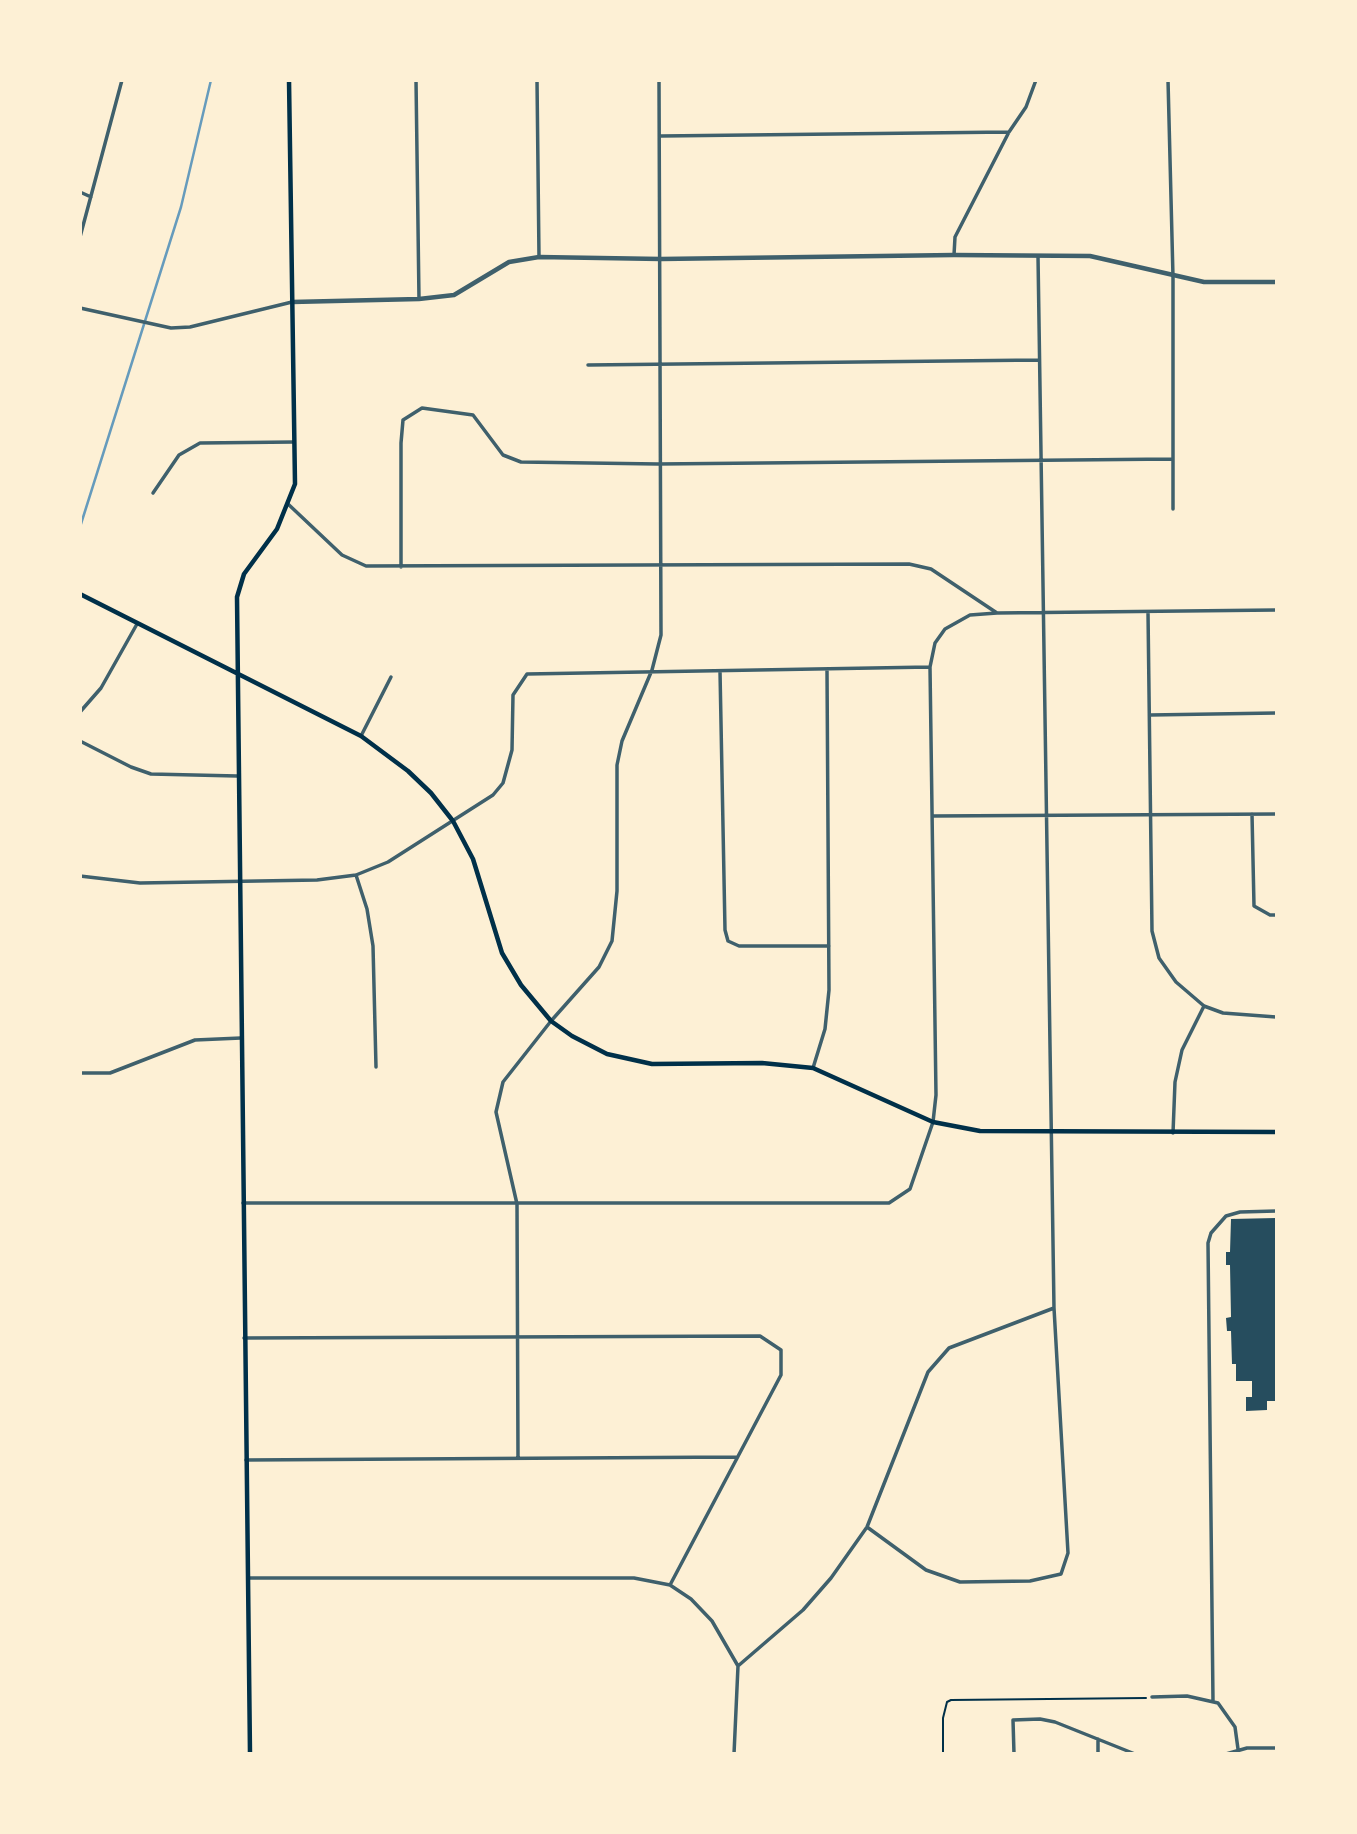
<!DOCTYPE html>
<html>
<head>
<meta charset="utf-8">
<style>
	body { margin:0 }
	#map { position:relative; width:1357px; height:1834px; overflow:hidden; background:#fdf0d5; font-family:Karla,sans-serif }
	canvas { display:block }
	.frame { position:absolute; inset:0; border:82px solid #fdf0d5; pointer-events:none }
</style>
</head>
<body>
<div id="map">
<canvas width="1357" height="1834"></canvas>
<div class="frame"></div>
</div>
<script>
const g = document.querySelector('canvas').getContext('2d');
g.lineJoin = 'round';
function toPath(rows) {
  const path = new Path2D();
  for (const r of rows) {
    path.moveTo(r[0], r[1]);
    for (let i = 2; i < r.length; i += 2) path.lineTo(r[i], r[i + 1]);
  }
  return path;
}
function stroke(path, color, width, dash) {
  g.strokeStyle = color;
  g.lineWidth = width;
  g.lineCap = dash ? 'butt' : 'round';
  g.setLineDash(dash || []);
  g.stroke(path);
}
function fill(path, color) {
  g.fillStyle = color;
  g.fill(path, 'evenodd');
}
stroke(toPath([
	[80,527,181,207,211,80]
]), '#669bbc', 2.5);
fill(toPath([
	[1276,1218,1276,1401,1267,1401,1267,1410,1246,1411,1246,1397,1252,1397,1252,1381,1236,1381,1236,1364,1232,1364,1231,1331,1227,1331,1226,1318,1231,1317,1230,1265,1226,1265,1226,1252,1230,1252,1231,1219]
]), '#264d5e');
stroke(toPath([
	[943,1754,943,1718,947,1702,951,1700,1146,1698]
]), '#003049', 2);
stroke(toPath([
	[416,80,419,299],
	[537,80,539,257],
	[1168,80,1173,277,1173,509],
	[661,136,1009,132],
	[80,192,91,197],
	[80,237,122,80],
	[954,255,955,237,1009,132,1026,107,1036,80],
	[80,308,171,328,190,327,292,302],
	[588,365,1039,360],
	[153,493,179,455,200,443,294,442],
	[288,504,342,555,366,566,909,564,931,569,997,613,1276,610],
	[401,567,401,443,403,420,422,408,473,415,503,455,521,462,658,464,1173,459],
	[1148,612,1152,931,1159,958,1176,982,1204,1006,1223,1013,1276,1017],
	[720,671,725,930,728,941,739,946,829,946],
	[80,712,101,688,137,624],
	[1150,715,1276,713],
	[361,736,391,677],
	[80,741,131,767,151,774,237,776],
	[1252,814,1254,906,1270,915,1276,915],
	[933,816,1276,814],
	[356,875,367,909,373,946,376,1067],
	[80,876,140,883,317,880,356,875,388,862,493,795,503,783,512,750,513,695,527,674,930,667],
	[813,1068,825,1029,829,990,827,670],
	[80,1073,110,1073,195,1040,241,1038],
	[1173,1133,1175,1082,1182,1050,1204,1006],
	[243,1203,889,1203,910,1189,933,1122,936,1095,930,667,935,643,945,629,970,615,997,613],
	[244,1338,760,1336,781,1350,781,1375,670,1585],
	[518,1458,517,1204,496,1112,503,1082,551,1021,599,967,612,941,617,891,617,765,622,741,652,670,661,635,659,80],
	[246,1460,737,1457],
	[867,1527,926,1570,960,1582,1030,1581,1061,1574,1068,1553,1054,1308,1038,256],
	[249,1578,634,1578,670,1585,691,1599,712,1621,738,1666],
	[1152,1697,1187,1696,1218,1703,1235,1727,1238,1749],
	[1213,1701,1208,1243,1211,1233,1226,1216,1240,1212,1276,1211],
	[1098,1739,1098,1754],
	[734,1754,738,1666,803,1610,831,1578,867,1527,928,1372,949,1348,1054,1308],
	[1014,1754,1013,1720,1040,1719,1055,1722,1135,1754],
	[1226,1754,1247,1748,1276,1748]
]), '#3f606c', 3.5);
stroke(toPath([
	[292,302,419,299,454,295,509,262,539,257,661,259,954,255,1090,256,1204,282,1276,282]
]), '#3f606c', 4.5);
stroke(toPath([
	[80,594,361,736,408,771,431,793,453,821,473,859,502,953,521,985,551,1021,572,1036,607,1054,652,1064,762,1063,813,1068,933,1122,980,1131,1276,1132],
	[250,1754,237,597,244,574,277,529,295,484,289,80]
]), '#003049', 4.5);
</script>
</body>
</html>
